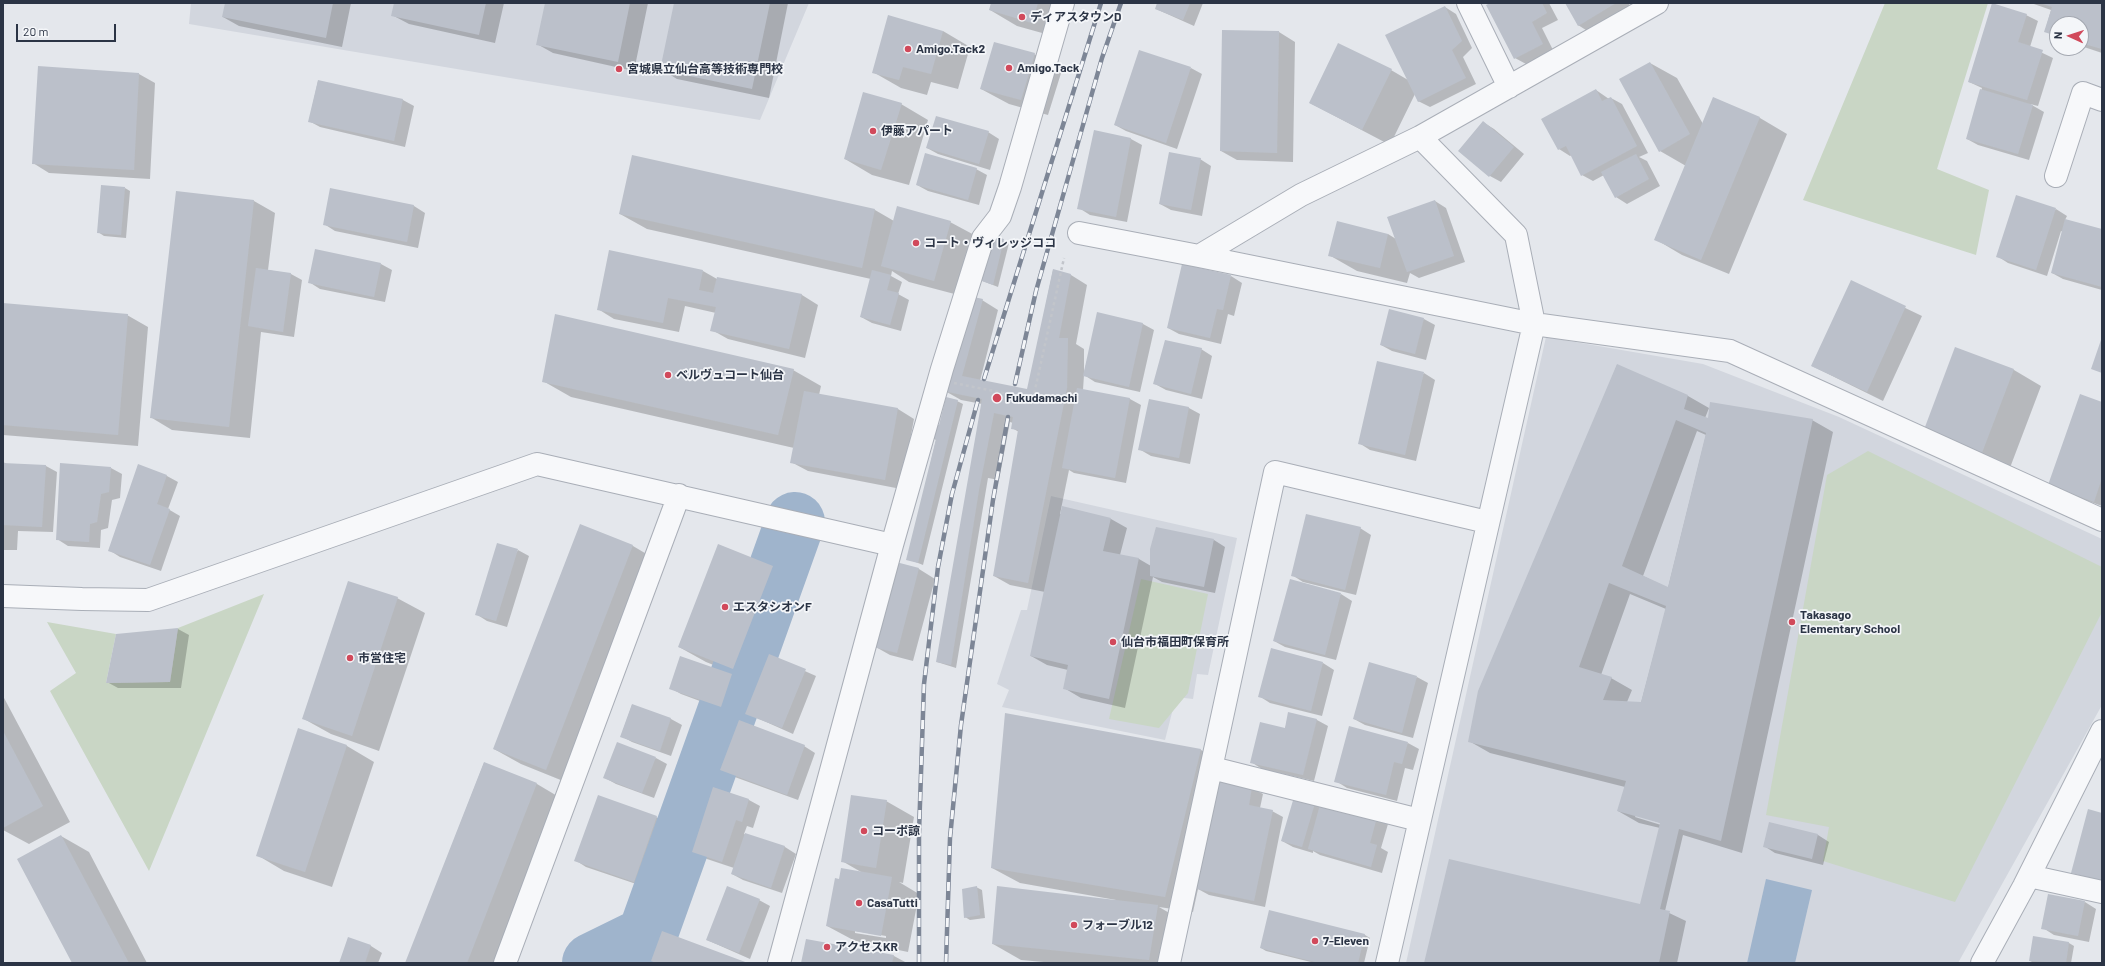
<!DOCTYPE html>
<html>
<head>
<meta charset="utf-8">
<style>
	body { margin:0 }
	#map { position:relative; width:2105px; height:966px; overflow:hidden; background:#e4e7ec; font-family:Barlow,sans-serif }
	canvas { display:block }
	.frame { position:absolute; inset:0; border:4px solid #2b3445; pointer-events:none }
	.north { position:absolute; left:2049px; top:16px; width:40px; height:40px; box-sizing:border-box; background:#f4f6f9; border:1px solid #a4a8b1; border-radius:50%; rotate:273deg; font-size:11px; font-weight:700; line-height:16px; text-align:center; color:#2b3445 }
	.north::after { content:''; display:block; margin:auto; width:14px; height:18px; background:#d1495b; clip-path:polygon(50% 0,100% 100%,50% 72%,0 100%) }
	.scale { position:absolute; left:16px; top:24px; width:100px; height:18px; box-sizing:border-box; border:2px solid #2b3445; border-top:0; padding-left:5px; font-size:12px; line-height:14px; white-space:nowrap; color:#2b3445; -webkit-text-stroke:3px #f4f6f9; paint-order:stroke }
</style>
</head>
<body>
<div id="map">
<canvas width="2105" height="966"></canvas>
<div class="frame"></div>
<div class="north">N</div>
<div class="scale">20 m</div>
</div>
<script>
const g = document.querySelector('canvas').getContext('2d');
g.lineJoin = 'round';
function fill(path, color) {
  g.fillStyle = color;
  g.fill(path, 'evenodd');
}
function toPath(rows) {
  const path = new Path2D();
  for (const r of rows) {
    path.moveTo(r[0], r[1]);
    for (let i = 2; i < r.length; i += 2) path.lineTo(r[i], r[i + 1]);
  }
  return path;
}
function stroke(path, color, width, dash) {
  g.strokeStyle = color;
  g.lineWidth = width;
  g.lineCap = dash ? 'butt' : 'round';
  g.setLineDash(dash || []);
  g.stroke(path);
}
function write(font, color, halo, rows, align = 'center') {
  g.font = font + ' Barlow,"Noto Sans JP",sans-serif';
  g.lineWidth = 3.5;
  g.setLineDash([]);
  g.textBaseline = 'middle';
  g.strokeStyle = halo;
  g.fillStyle = color;
  for (const [text, x, y, turn = 0] of rows) {
    g.save();
    g.translate(x, y);
    g.rotate((+turn || 0) * Math.PI / 180);
    g.textAlign = isNaN(turn) ? turn : align;
    if (halo) g.strokeText(text, 0, 0);
    g.fillText(text, 0, 0);
    g.restore();
  }
}
fill(toPath([
	[191,3,809,3,760,120,189,24],
	[1546,337,1703,364,1839,417,2102,539,2102,705,1958,963,1406,963],
	[1051,496,1237,538,1208,675,1197,674,1193,699,1176,697,1165,740,1002,707,1009,690,997,684,1021,610,1027,610]
]), '#d2d6de');
fill(toPath([
	[1885,3,1988,3,1937,169,1989,190,1976,255,1803,200],
	[1868,451,2102,567,2102,612,1955,902,1823,861,1829,827,1766,815,1827,475],
	[1141,579,1208,594,1188,693,1159,728,1109,719],
	[264,594,149,871,50,691,76,673,47,622,116,634,106,683,170,682,178,628]
]), '#c9d6c5');
fill(toPath([
	[1766,879,1812,890,1795,963,1747,963]
]), '#9fb4cc');
fill(toPath([
	[226,3,351,3,342,47,239,26,223,17],
	[395,3,504,3,495,43,409,24,392,15],
	[546,3,648,3,634,71,553,53,537,44],
	[675,3,788,3,769,98,677,79,661,69],
	[992,3,1070,3,1060,38,1017,26,990,10],
	[1158,3,1203,3,1194,26,1156,9],
	[1492,3,1549,3,1558,20,1542,28,1553,50,1526,64,1515,58],
	[1566,3,1628,3,1631,7,1589,32,1578,25],
	[2031,3,2102,3,2102,53,2081,46,2081,24,2057,24,2057,38,2045,31,2051,10],
	[1445,7,1456,14,1472,48,1463,57,1476,84,1430,107,1418,101,1415,94,1390,145,1310,103,1391,70,1408,80],
	[2026,15,2038,21,2030,47,2053,58,2038,106,2030,104,2044,112,2029,160,1978,145,1967,139,1982,88,1969,82],
	[943,31,970,47,958,89,931,82,927,95,901,88,873,72],
	[1279,32,1295,42,1293,162,1237,160,1221,151],
	[1034,54,1062,70,1048,115,1009,104,981,89],
	[1650,63,1677,78,1703,124,1714,98,1760,118,1787,134,1729,274,1682,255,1655,239,1686,166,1660,151],
	[39,67,139,74,155,83,150,179,49,173,33,163],
	[1191,68,1202,74,1177,149,1126,131,1115,125],
	[318,81,403,100,414,106,405,147,320,127,309,121],
	[1596,90,1609,99,1611,98,1622,104,1648,153,1639,157,1647,161,1660,186,1627,204,1616,197,1604,175,1593,181,1582,175,1572,155,1570,156,1559,149],
	[901,104,928,120,909,185,872,175,845,159],
	[1483,122,1494,129,1524,154,1501,182,1490,176],
	[1095,131,1131,139,1142,145,1127,222,1090,215,1079,208],
	[988,132,999,139,990,170,938,154,927,148],
	[1200,159,1211,166,1202,216,1171,210,1160,204],
	[976,169,987,175,979,205,928,191,917,185],
	[125,188,130,191,126,238,104,236,98,232],
	[331,189,414,206,425,213,418,248,335,231,324,224],
	[177,192,254,201,275,213,268,270,291,274,302,280,294,337,261,332,250,438,172,430,152,418],
	[1435,201,1446,208,1465,262,1419,278,1410,273,1407,283,1357,271,1329,255,1388,234,1396,239],
	[2056,209,2067,216,2065,220,2102,230,2102,290,2063,279,2052,273,2063,232,2061,231,2047,276,2008,263,1997,256],
	[875,210,894,221,950,222,978,237,962,296,909,282,892,271,891,276,902,282,898,294,909,300,901,331,872,323,861,317,871,279,647,229,620,214],
	[993,237,1009,243,998,287,980,280],
	[381,264,392,270,385,302,320,289,309,282],
	[1053,270,1071,275,1087,285,1076,344,1084,349,1084,373,1098,314,1143,324,1154,330,1140,392,1095,382,1084,375,1083,390,1130,399,1141,405,1126,483,1074,473,1069,470,1060,514,1111,519,1127,528,1120,555,1139,559,1151,566,1214,540,1225,547,1215,593,1162,582,1153,577,1125,708,1081,698,1064,688,1068,670,1047,665,1031,656,1045,592,1010,585,994,576,1019,432,1012,428,1013,423,1010,422,999,480,988,478,956,668,937,662,982,404,961,400,945,391,982,300,998,310,980,381,1028,391],
	[703,271,717,279,802,295,818,305,805,358,728,339,712,330,716,313,685,306,679,332,614,319,598,309],
	[1231,276,1242,283,1234,316,1228,314,1221,344,1179,334,1168,328],
	[1851,282,1922,316,1883,401,1812,366],
	[3,304,127,315,148,327,138,446,3,435],
	[1424,319,1435,325,1426,360,1392,351,1381,345],
	[1956,348,2014,370,2041,386,2008,473,1950,450],
	[1201,349,1212,356,1202,399,1166,390,1155,384],
	[1617,365,1688,396,1709,408,1705,418,1708,419,1812,420,1833,432,1742,853,1683,835,1665,911,1686,921,1677,963,1425,963,1645,906,1660,828,1639,823,1618,811,1625,787,1490,753,1469,741],
	[1697,431,1706,435,1668,588,1643,576],
	[1630,594,1666,609,1641,703,1627,702,1632,690,1611,678,1601,675],
	[1636,815,1661,823,1661,825,1635,817],
	[793,370,821,386,819,395,898,409,914,419,901,489,808,471,791,462,794,448,571,397,543,381],
	[1424,373,1435,380,1416,461,1370,450,1359,443],
	[1150,400,1189,408,1200,414,1190,464,1151,456,1139,449],
	[957,401,963,404,923,565,908,559,936,440,931,437],
	[2102,403,2102,506,2060,491],
	[3,462,7,464,46,466,57,472,53,532,18,531,17,550,3,550],
	[138,466,167,476,178,482,168,509,180,516,161,571,120,557,109,550],
	[111,468,122,474,120,498,112,500,108,528,101,530,100,548,68,546,57,539],
	[580,526,633,546,660,562,573,785,521,764,494,749],
	[1360,528,1371,535,1356,595,1303,582,1292,575],
	[719,545,773,567,800,583,771,656,816,676,793,734,746,713,758,683,706,662,679,647],
	[518,550,529,556,507,627,487,621,476,614],
	[896,563,919,569,935,579,913,661,890,655,874,646],
	[1341,594,1352,601,1336,660,1285,647,1274,641],
	[397,598,425,613,379,751,331,734,304,719],
	[178,629,189,635,181,688,118,688,107,682,117,635],
	[1323,663,1334,670,1322,716,1270,703,1259,696],
	[732,674,743,681,732,713,681,694,670,688],
	[1417,677,1428,683,1413,738,1365,725,1354,719],
	[3,696,70,822,29,844,3,830],
	[632,705,671,719,682,725,671,756,632,742,621,736],
	[1289,713,1317,720,1328,726,1314,781,1262,769,1251,762,1285,729],
	[1006,714,1201,750,1228,765,1252,788,1263,794,1260,808,1272,811,1283,817,1265,907,1209,895,1198,889,1193,912,1159,907,1185,922,1178,963,1055,963,1021,960,993,944,1116,901,1116,900,1020,883,992,868],
	[299,730,347,746,374,762,332,887,284,871,257,855],
	[1408,743,1419,749,1413,770,1405,768,1397,801,1347,788,1336,781],
	[804,746,815,753,798,800,732,776,721,769],
	[656,758,667,764,654,798,616,784,605,778],
	[484,763,537,784,564,800,500,963,406,963],
	[714,788,749,800,760,806,753,828,747,826,744,834,785,847,796,854,782,893,743,880,732,874,734,868,704,858,693,852],
	[886,801,914,817,903,883,899,882,919,894,908,952,855,941,827,926,840,880,861,872,842,861],
	[855,931,886,936,886,938,855,933],
	[1314,804,1320,807,1377,818,1388,824,1381,848,1388,852,1382,873,1320,855,1313,851,1313,853,1293,847,1282,841],
	[656,817,667,823,645,887,586,867,575,860],
	[1770,823,1818,835,1829,842,1823,865,1775,853,1764,846],
	[61,836,89,852,147,963,73,963],
	[976,887,982,890,985,918,970,920,965,917],
	[759,900,770,906,750,959,707,940],
	[2085,902,2096,909,2089,942,2054,935,2043,928],
	[1270,911,1365,935,1370,938,1364,963,1315,963,1266,951,1261,948],
	[2034,937,2069,943,2074,946,2071,963,2034,963,2030,961],
	[348,939,371,946,382,953,378,963,340,963],
	[894,956,907,963,802,963]
]), '#0003');
stroke(toPath([
	[592,963,647,936,795,522]
]), '#9fb4cc', 60);
fill(toPath([
	[225,3,333,3,326,38,222,17],
	[394,3,486,3,479,35,391,16],
	[545,3,630,3,618,62,536,45],
	[674,3,770,3,752,89,660,70],
	[991,3,1038,3,1032,23,989,10],
	[1157,3,1190,3,1183,20,1155,9],
	[1490,3,1542,3,1547,13,1532,22,1543,44,1514,59,1486,5],
	[1565,3,1616,3,1578,26],
	[1992,3,2027,14,2018,42,2043,50,2027,100,1968,82],
	[2040,3,2102,3,2102,49,2081,43,2081,24,2057,24,2057,36,2044,32,2052,7],
	[1445,6,1462,41,1452,50,1466,78,1418,102,1385,35],
	[888,15,943,31,931,74,903,67,899,80,872,73],
	[1222,30,1279,31,1277,153,1220,151],
	[994,42,1035,53,1021,100,980,89],
	[1338,43,1392,69,1362,130,1309,103],
	[1139,50,1191,67,1166,143,1114,125],
	[1650,62,1690,134,1659,152,1619,79],
	[38,66,139,73,134,170,32,164],
	[318,80,403,99,394,141,308,122],
	[1596,89,1602,101,1611,97,1637,146,1581,176,1566,146,1558,150,1541,119],
	[1980,89,2033,105,2018,154,1966,139],
	[863,92,902,103,881,170,844,159],
	[1713,97,1760,117,1701,260,1654,240],
	[936,116,989,131,979,164,926,148],
	[1483,121,1514,147,1489,177,1458,151],
	[1094,130,1131,138,1116,217,1077,209],
	[1169,152,1201,158,1191,210,1159,204],
	[925,153,977,168,968,200,916,185],
	[1636,154,1649,179,1615,198,1601,172],
	[632,155,875,209,862,268,619,214],
	[101,185,125,187,121,235,97,233],
	[330,188,414,205,407,242,323,225],
	[176,191,254,200,229,427,150,418],
	[2016,195,2056,208,2036,270,1996,257],
	[1435,200,1454,256,1407,272,1387,217],
	[897,206,951,221,934,281,881,266],
	[2065,219,2102,229,2102,287,2051,273],
	[1337,221,1388,234,1380,268,1328,256],
	[992,236,1004,239,993,285,979,280],
	[315,249,381,263,374,297,308,283],
	[609,250,703,270,699,290,713,293,717,277,802,294,789,349,710,331,716,307,668,298,663,323,597,310],
	[1182,264,1231,275,1223,310,1217,309,1210,338,1167,328],
	[256,268,291,273,283,332,248,326],
	[1053,269,1071,274,1059,338,1068,338,1067,388,1028,583,993,576,1018,430,1011,429,1013,417,994,413,979,490,951,665,936,662,982,399,943,391,969,296,983,299,962,376,1027,389],
	[872,270,891,275,887,290,899,293,890,325,860,317],
	[1851,280,1906,306,1867,392,1811,366],
	[3,303,128,314,118,435,3,425],
	[1389,309,1424,318,1415,354,1380,345],
	[1097,312,1143,323,1129,387,1083,376],
	[555,314,794,369,778,435,542,382],
	[2102,337,2102,373,2091,369],
	[1165,340,1202,348,1191,394,1153,384],
	[1955,347,2014,369,1980,458,1922,435],
	[1377,361,1424,372,1405,455,1358,444],
	[1617,364,1688,395,1684,409,1708,418,1710,402,1813,419,1721,841,1679,829,1660,909,1670,911,1659,963,1424,963,1449,859,1640,904,1660,823,1617,811,1626,781,1468,742,1478,691],
	[1676,420,1706,433,1668,587,1622,566],
	[1609,583,1666,606,1641,702,1603,700,1612,677,1579,667],
	[1077,388,1130,398,1115,478,1062,468],
	[804,391,898,408,885,480,790,463],
	[2080,394,2102,402,2102,478,2094,502,2048,485],
	[946,397,958,400,918,563,906,560,936,439,929,437,933,423,939,425],
	[1149,399,1189,407,1179,458,1138,450],
	[3,463,46,465,42,527,3,525],
	[60,463,111,467,109,492,101,494,97,522,90,524,89,542,56,540],
	[138,464,167,475,157,504,170,509,150,565,108,551],
	[1062,506,1111,518,1103,551,1139,558,1109,699,1063,689,1068,665,1030,656],
	[1306,514,1361,527,1345,590,1291,576],
	[580,524,633,545,546,770,493,749],
	[1156,527,1214,539,1204,587,1150,576,1150,549],
	[497,543,518,549,496,621,475,615],
	[718,544,773,566,733,669,678,647],
	[896,562,919,568,897,653,873,647],
	[1290,579,1341,593,1325,655,1273,641],
	[348,581,398,597,352,736,302,719],
	[178,628,170,682,106,683,116,634],
	[1271,648,1323,662,1311,711,1258,697],
	[769,654,806,669,782,728,745,714],
	[680,656,732,674,721,707,669,689],
	[1369,662,1417,676,1402,733,1353,719],
	[632,704,671,718,660,751,620,737],
	[1288,712,1317,719,1303,775,1250,763,1260,722,1285,728],
	[1005,713,1201,749,1165,897,991,868],
	[739,720,805,745,787,795,720,770],
	[1349,726,1408,742,1402,764,1394,762,1386,795,1334,782],
	[298,728,347,745,305,872,256,856],
	[3,731,43,806,3,828],
	[617,742,656,757,642,793,603,778],
	[484,762,537,783,467,963,405,963],
	[1220,780,1252,787,1249,805,1273,810,1254,901,1197,889],
	[713,787,749,799,742,822,736,820,722,862,692,852],
	[598,795,657,816,634,882,574,861],
	[851,795,887,800,876,868,841,862],
	[1294,797,1315,803,1302,847,1281,841],
	[1321,801,1377,817,1370,843,1377,845,1371,867,1308,849],
	[2088,809,2102,813,2102,881,2071,873],
	[1769,822,1818,834,1812,859,1763,847],
	[745,833,785,846,771,888,731,874],
	[61,835,129,963,72,963,17,859],
	[841,868,892,877,881,936,826,926,835,878,839,879],
	[727,886,760,899,739,953,706,940],
	[977,886,980,915,964,918,962,889],
	[997,886,1158,905,1149,960,992,944],
	[2048,894,2085,901,2078,936,2041,929],
	[1269,910,1365,934,1358,963,1319,963,1260,948],
	[662,931,748,963,656,963,651,961],
	[2033,936,2069,942,2066,963,2029,961],
	[348,937,371,945,365,963,339,963],
	[806,939,894,955,892,963,801,963]
]), '#bbc0ca');
const minor = toPath([
	[1468,3,1509,87],
	[2056,176,2083,93,2102,100],
	[1079,233,1199,256,1301,195,1420,137,1657,3],
	[1199,256,1534,324,1516,235,1420,137],
	[3,596,82,599,148,600,537,464,892,545],
	[1212,768,1419,820],
	[2029,876,2102,892],
	[505,963,679,495],
	[779,963,892,545,942,369,983,238,1000,216,1010,187,1063,3],
	[1169,963,1275,472,1487,522],
	[1387,963,1534,324,1730,351,2102,520],
	[1982,963,2024,886,2102,731]
]);
stroke(minor, '#a9aeb7', 24);
stroke(toPath([
	[1033,399,1064,258]
]), '#c2c5cb', 2.5, [3, 3]);
stroke(minor, '#f7f8fa', 22);
const rail = toPath([
	[984,379,1101,3],
	[1015,384,1036,291,1102,58,1121,3],
	[919,963,919,833,924,684,938,567,952,494,978,400],
	[946,963,950,838,961,725,993,500,1008,417]
]);
stroke(rail, '#7d8696', 4.5);
stroke(rail, '#f4f6f9', 3, [9]);
stroke(toPath([
	[954,383,1033,399]
]), '#c2c5cb', 2.5, [3, 3]);
for (const [x, y, r, color] of [
	[1022,17,4,"#d1495b"],
	[908,49,4,"#d1495b"],
	[1009,68,4,"#d1495b"],
	[619,69,4,"#d1495b"],
	[873,131,4,"#d1495b"],
	[916,243,4,"#d1495b"],
	[668,375,4,"#d1495b"],
	[997,398,5,"#d1495b"],
	[725,607,4,"#d1495b"],
	[1792,622,4,"#d1495b"],
	[1113,642,4,"#d1495b"],
	[350,658,4,"#d1495b"],
	[864,831,4,"#d1495b"],
	[859,903,4,"#d1495b"],
	[1074,925,4,"#d1495b"],
	[1315,941,4,"#d1495b"],
	[827,947,4,"#d1495b"]
]) {
  const dot = new Path2D();
  dot.arc(x, y, r, 0, 2 * Math.PI);
  g.fillStyle = color;
  g.fill(dot);
  stroke(dot, '#f4f6f9', 1.5);
}
write('bold 12px', '#2b3445', '#f4f6f9', [
	["ディアスタウンD",1030,17],
	["Amigo.Tack2",916,49],
	["Amigo.Tack",1017,68],
	["宮城県立仙台高等技術専門校",627,69],
	["伊藤アパート",881,131],
	["コート・ヴィレッジココ",924,243],
	["ベルヴュコート仙台",676,375],
	["Fukudamachi",1006,398],
	["エスタシオンF",733,607],
	["Takasago",1800,615],
	["Elementary School",1800,629],
	["仙台市福田町保育所",1121,642],
	["市営住宅",358,658],
	["コーポ諒",872,831],
	["CasaTutti",867,903],
	["フォーブル12",1082,925],
	["7-Eleven",1323,941],
	["アクセスKR",835,947]
], 'left');
</script>
</body>
</html>
